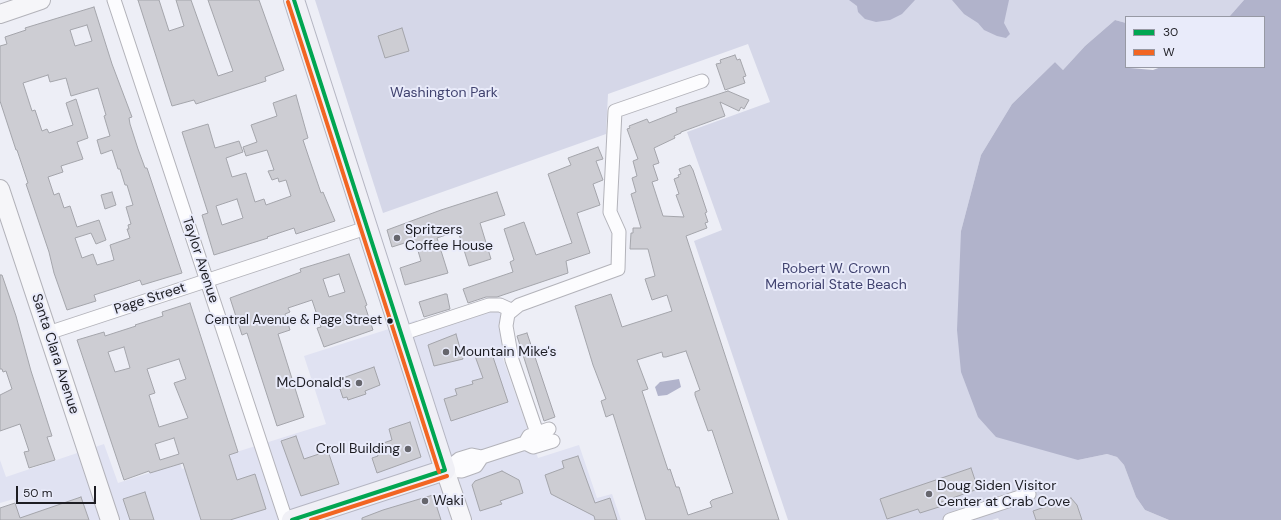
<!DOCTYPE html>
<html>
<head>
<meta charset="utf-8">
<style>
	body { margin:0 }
	#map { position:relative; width:1281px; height:520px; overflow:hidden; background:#edeef6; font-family:"DM Sans",sans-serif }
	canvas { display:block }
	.legend { position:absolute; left:1125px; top:16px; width:140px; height:52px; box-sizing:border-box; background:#e9ebfa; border:1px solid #9799a4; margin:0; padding:5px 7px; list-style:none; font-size:12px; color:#1d1d23 }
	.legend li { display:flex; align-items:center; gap:8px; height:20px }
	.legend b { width:20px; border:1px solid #9799a4 }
	.scale { position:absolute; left:16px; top:486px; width:80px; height:18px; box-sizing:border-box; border:2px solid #1d1d23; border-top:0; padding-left:5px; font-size:12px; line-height:14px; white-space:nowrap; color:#1d1d23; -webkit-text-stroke:3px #e9ebfa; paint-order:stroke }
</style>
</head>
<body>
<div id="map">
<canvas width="1281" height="520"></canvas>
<ul class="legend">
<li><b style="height:5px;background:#00a651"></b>30</li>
<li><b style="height:5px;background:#f26522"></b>W</li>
</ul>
<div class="scale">50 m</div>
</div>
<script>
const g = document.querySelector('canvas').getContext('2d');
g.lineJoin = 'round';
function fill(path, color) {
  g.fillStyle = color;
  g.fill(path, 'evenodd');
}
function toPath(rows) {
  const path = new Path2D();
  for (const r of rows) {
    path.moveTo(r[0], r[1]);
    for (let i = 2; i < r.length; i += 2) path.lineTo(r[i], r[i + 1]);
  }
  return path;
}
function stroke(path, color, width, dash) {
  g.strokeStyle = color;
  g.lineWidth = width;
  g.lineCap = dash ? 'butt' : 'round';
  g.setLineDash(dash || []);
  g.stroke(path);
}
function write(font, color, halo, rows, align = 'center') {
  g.font = font + ' "DM Sans",sans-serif';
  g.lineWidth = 4;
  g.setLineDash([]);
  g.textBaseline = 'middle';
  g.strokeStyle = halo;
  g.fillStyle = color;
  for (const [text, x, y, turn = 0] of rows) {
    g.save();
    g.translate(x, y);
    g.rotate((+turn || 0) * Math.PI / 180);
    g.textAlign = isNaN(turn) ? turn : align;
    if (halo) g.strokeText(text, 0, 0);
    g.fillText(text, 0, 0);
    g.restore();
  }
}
fill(toPath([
	[494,308,500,309,503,359,538,458,579,445,597,498,612,494,621,520,21,520,14,499,0,503,0,460,6,477,104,444,118,483,180,463,182,469,326,424,304,356,417,320,421,333]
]), '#e0e2f2');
fill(toPath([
	[315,0,1244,0,1229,17,1126,17,1126,23,1115,20,1085,46,1063,70,1055,62,1012,104,981,155,961,231,1078,460,1107,454,1117,457,1124,465,1136,497,1145,510,1169,520,999,520,998,518,992,520,788,520,694,241,722,230,687,132,770,102,748,44,608,94,606,134,383,213]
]), '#d5d7e8');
fill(toPath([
	[849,0,915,0,902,14,890,20,876,22,865,19,858,12,857,6],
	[952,0,1009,0,1004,23,1010,34,1006,38,997,36,984,30,978,23,964,14],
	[1244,0,1281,0,1281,520,1169,520,1145,510,1136,497,1124,465,1117,457,1107,454,1078,460,996,437,978,417,961,372,957,330,961,231,981,155,1012,104,1055,62,1063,70,1085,46,1115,20,1126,23,1126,67,1130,68,1153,70,1161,67,1264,67,1264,17,1229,17],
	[679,379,681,387,667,395,658,396,655,387,660,382]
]), '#b1b3cb');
const building = toPath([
	[138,0,159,0,169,31,184,26,176,0,191,0,218,76,233,71,208,0,259,0,284,70,265,77,266,81,196,104,194,100,172,106,138,0],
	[94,7,112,64,132,117,129,118,130,124,138,149,145,168,147,168,182,273,142,285,140,280,119,287,94,295,96,301,67,310,54,273,49,252,26,184,28,183,17,150,16,150,0,101,0,46,7,44,5,37,26,30,25,28,94,7],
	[87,25,92,41,75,46,70,30,87,25],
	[48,75,50,82,66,78,71,96,98,88,106,115,104,116,110,136,97,140,101,154,112,150,118,169,120,169,125,185,127,185,133,205,126,207,131,224,128,225,129,229,127,229,130,238,110,245,114,260,97,265,93,254,82,258,75,238,91,233,96,244,106,240,99,220,77,227,70,206,64,208,59,193,54,195,48,177,63,172,61,166,83,159,77,142,88,138,76,99,66,103,73,125,49,133,47,129,42,131,35,110,32,111,23,83,48,75],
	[402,28,409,51,385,58,378,36,402,28],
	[735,55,737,60,740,59,746,76,743,77,745,83,725,90,716,64,721,63,720,60,735,55],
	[728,91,749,100,744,109,741,107,739,111,720,102,725,116,681,132,681,133,674,136,675,138,654,148,659,163,653,165,658,180,652,182,663,216,684,217,676,195,679,194,674,179,679,177,678,175,681,174,679,169,690,165,693,170,707,212,705,213,708,222,705,223,707,228,686,236,779,520,646,520,613,414,606,417,601,401,606,399,593,365,575,306,611,294,622,327,672,311,667,295,652,300,645,279,655,276,648,249,630,249,631,233,633,233,633,228,641,228,631,194,636,192,632,178,637,176,633,161,638,159,627,129,630,128,629,126,647,119,649,123,677,112,676,108,728,91],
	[686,351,700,390,695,392,695,395,708,431,712,430,733,493,712,500,710,502,712,507,688,515,679,487,676,487,670,469,668,470,642,391,648,389,637,360,662,352,663,357,666,357,686,351],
	[296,95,308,138,303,140,308,155,321,193,323,192,335,221,296,234,294,228,267,237,268,238,214,255,202,215,208,213,182,132,208,124,215,148,239,141,243,152,226,158,232,177,246,173,255,202,264,199,266,205,291,196,286,180,279,182,278,178,272,180,268,171,274,170,267,150,246,156,243,147,257,142,251,125,277,116,273,103,296,95],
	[237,199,243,218,222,225,216,206,237,199],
	[598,147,603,159,596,161,603,180,593,184,600,205,577,213,590,253,566,261,568,273,497,297,486,297,468,303,463,289,513,272,510,262,514,260,504,229,524,222,536,255,572,243,548,174,571,165,568,158,598,147],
	[112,192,116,205,105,209,101,195,112,192],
	[497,192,505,215,480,223,491,259,469,266,458,231,437,238,448,273,405,285,400,268,421,261,416,244,414,240,392,247,387,230,441,210,497,192],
	[349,254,367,305,365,306,373,330,324,347,317,328,321,327,312,300,288,308,290,312,285,314,290,330,278,334,304,417,277,426,247,333,242,335,230,298,301,272,300,269,349,254],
	[339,274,345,292,329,297,323,279,339,274],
	[0,275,2,275,16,316,31,371,52,436,47,437,55,460,29,468,24,452,29,451,20,424,0,431,0,395,12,389,6,371,3,372,2,369,0,369,0,275],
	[445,294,447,294,450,309,424,317,419,302,445,294],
	[190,303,238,452,229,455,237,480,255,474,266,509,230,520,201,520,183,463,150,473,149,471,124,480,77,340,104,332,105,336,136,326,135,325,163,316,162,312,190,303],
	[124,347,130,368,115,372,108,352,124,347],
	[179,359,186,379,174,383,188,418,159,427,149,395,155,393,147,369,179,359],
	[174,438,179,454,160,460,155,444,174,438],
	[527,333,555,417,544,421,517,336,527,333],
	[456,334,463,359,434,366,428,345,456,334],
	[491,351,508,402,451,421,444,399,457,395,455,389,473,384,472,381,483,378,475,356,491,351],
	[374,367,380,385,365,391,366,394,348,400,347,397,343,398,337,380,374,367],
	[410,422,421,457,377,473,372,458,378,456,375,446,392,440,389,429,410,422],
	[296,436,304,459,328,451,339,484,301,496,281,441,296,436],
	[578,456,595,503,610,498,617,520,595,520,594,516,551,494,545,475,564,468,562,461,578,456],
	[971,468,978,489,941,502,942,506,920,513,918,509,887,519,880,499,971,468],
	[502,471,519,480,523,493,500,501,502,504,480,511,472,485,475,481,502,471],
	[145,492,154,520,130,520,123,499,145,492],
	[433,495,441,520,362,520,362,518,383,510,433,495],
	[81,497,89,520,0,520,0,508,15,503,20,518,81,497],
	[1071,498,1077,505,1082,520,1036,520,1033,511,1071,498]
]);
fill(building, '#cdcdd3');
stroke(building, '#a4a5ab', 1);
const street = toPath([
	[114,0,286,520],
	[48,333,366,228],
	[401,334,489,305,500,305,511,310],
	[537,433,512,360,506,326,508,314,519,305,618,269,619,232,610,212,615,111,702,81],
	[525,443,533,447,553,441],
	[445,470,459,459,472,455,482,457,525,443,529,436,549,429],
	[445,470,462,471,476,466,482,457],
	[950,520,1029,494]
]);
const secondary = toPath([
	[0,14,41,0],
	[0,189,110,520],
	[445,470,462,520]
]);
const primary = toPath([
	[292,520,445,470,294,0]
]);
stroke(street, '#b3b3ba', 15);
stroke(secondary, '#b3b3ba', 20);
stroke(primary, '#b5b6c3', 22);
stroke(street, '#fcfcfe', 13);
stroke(secondary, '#f6f6f9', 18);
stroke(primary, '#f0f0f6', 20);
stroke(toPath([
	[294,0,445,470],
	[292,520,445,470]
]), '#00a651', 4);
stroke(toPath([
	[288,2,439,472],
	[311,520,447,476]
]), '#f26522', 4);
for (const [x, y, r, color] of [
	[397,238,4,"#66666d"],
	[390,321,3.5,"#1d1d23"],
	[446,352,4,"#66666d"],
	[359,383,4,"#66666d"],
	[408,449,4,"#66666d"],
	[929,494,4,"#66666d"],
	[425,501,4,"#66666d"]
]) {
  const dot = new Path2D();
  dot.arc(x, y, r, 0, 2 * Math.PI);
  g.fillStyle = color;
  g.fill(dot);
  stroke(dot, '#e9ebfa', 1.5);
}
write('13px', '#1d1d23', '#e9ebfa', [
	["Central Avenue & Page Street",382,321]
], 'right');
write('14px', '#414370', '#e9ebfa', [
	["Washington Park",444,93],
	["Robert W. Crown",836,269],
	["Memorial State Beach",836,285]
]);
write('14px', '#1d1d23', '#e9ebfa', [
	["Spritzers",405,230],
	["Coffee House",405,246],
	["Mountain Mike's",454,352],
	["McDonald's",351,383,"right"],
	["Croll Building",400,449,"right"],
	["Doug Siden Visitor",937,486],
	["Center at Crab Cove",937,502],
	["Waki",433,501]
], 'left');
write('14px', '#1d1d23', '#e9ebfa', [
	["Taylor Avenue",200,260,72],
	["Page Street",150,299,-18],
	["Santa Clara Avenue",55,354,72]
]);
</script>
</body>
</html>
